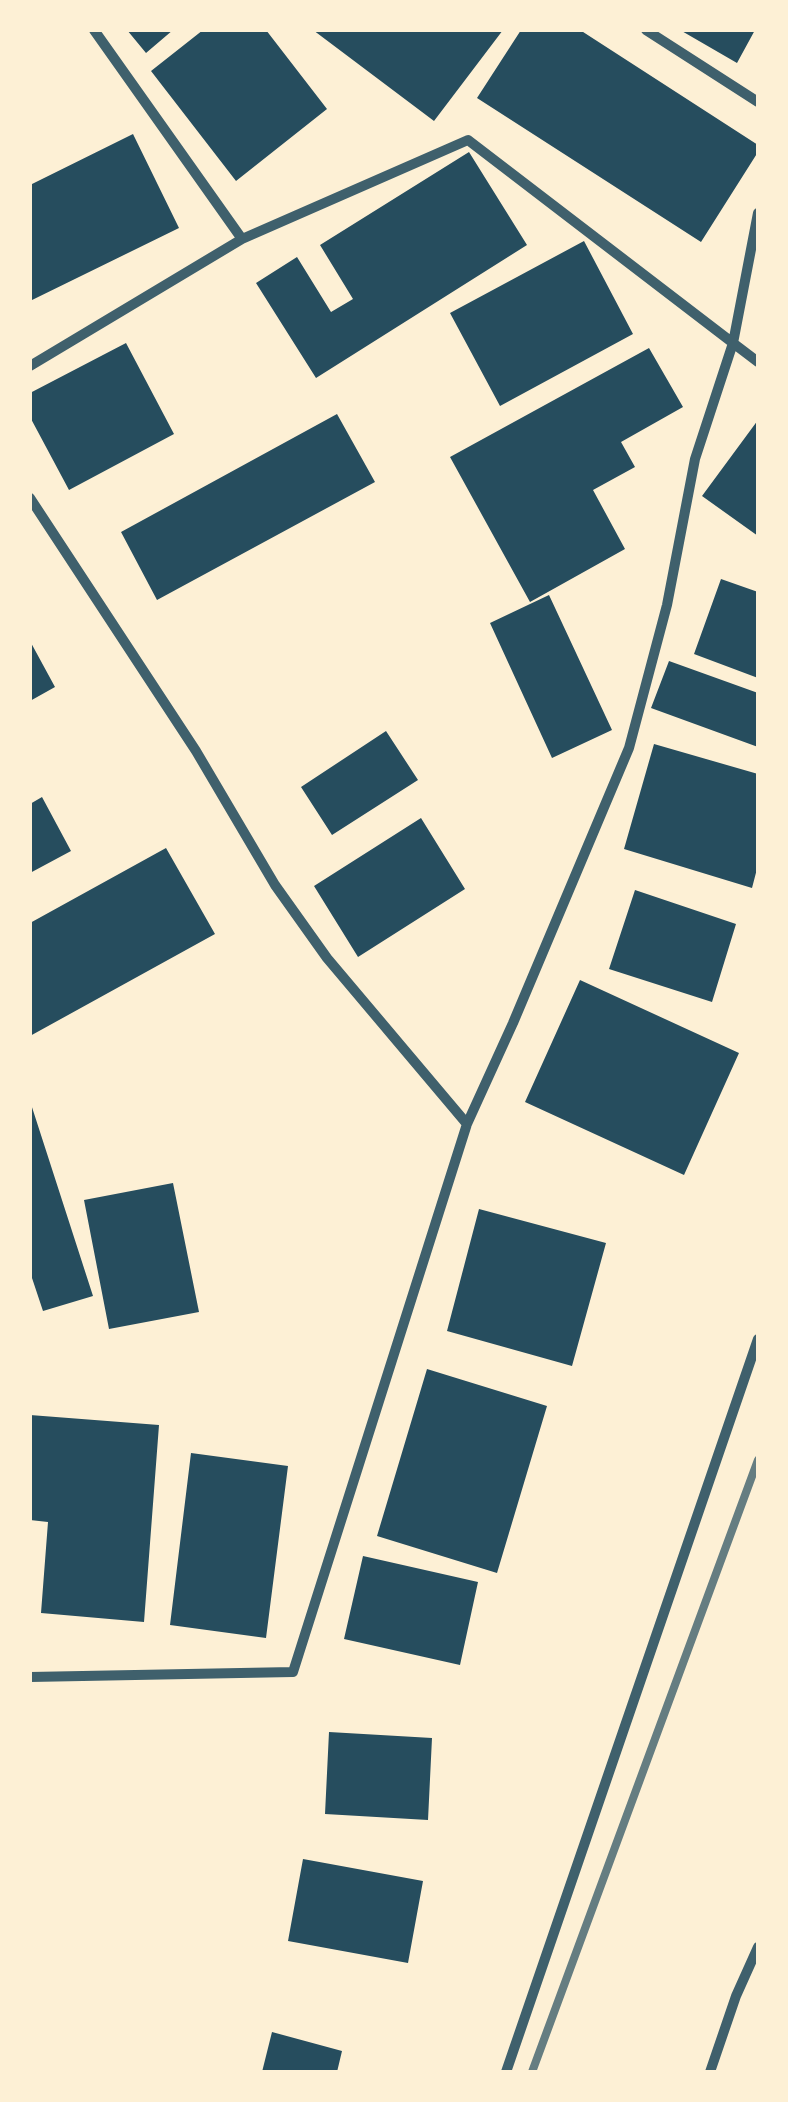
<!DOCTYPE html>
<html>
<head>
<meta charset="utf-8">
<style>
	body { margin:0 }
	#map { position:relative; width:788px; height:2102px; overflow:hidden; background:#fdf0d5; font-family:"Roboto Condensed",sans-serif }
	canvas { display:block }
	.frame { position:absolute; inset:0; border:32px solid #fdf0d5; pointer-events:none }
</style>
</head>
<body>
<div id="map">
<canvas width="788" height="2102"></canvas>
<div class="frame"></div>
</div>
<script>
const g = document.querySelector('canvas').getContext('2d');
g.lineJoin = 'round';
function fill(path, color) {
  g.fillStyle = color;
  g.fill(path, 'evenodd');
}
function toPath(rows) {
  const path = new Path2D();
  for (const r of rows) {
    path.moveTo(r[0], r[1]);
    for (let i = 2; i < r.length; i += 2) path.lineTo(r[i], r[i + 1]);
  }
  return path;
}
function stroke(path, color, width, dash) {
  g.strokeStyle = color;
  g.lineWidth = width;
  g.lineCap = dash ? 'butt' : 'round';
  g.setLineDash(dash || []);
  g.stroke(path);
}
fill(toPath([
	[127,30,173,30,146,53],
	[203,30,266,30,327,109,236,181,151,71],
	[313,30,503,30,434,121],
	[521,30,580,30,758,145,758,152,701,242,477,98],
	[680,30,755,30,737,63],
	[133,134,179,228,30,301,30,185],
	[469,152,527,245,316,378,256,283,297,257,331,312,353,299,320,245],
	[584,241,633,334,500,406,450,313],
	[126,343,174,434,69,490,30,417,30,393],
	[649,348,683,407,621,442,635,467,593,490,625,549,530,602,450,457],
	[337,414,375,482,157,600,121,532],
	[758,420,758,536,702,496],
	[721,579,758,592,758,678,694,654],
	[549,595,612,730,552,758,490,623],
	[30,641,55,687,30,701],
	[669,661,758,693,758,747,651,708],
	[386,731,418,780,332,835,301,787],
	[654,744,758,774,758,865,752,888,624,849],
	[42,797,71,851,30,873,30,804],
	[421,818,465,889,358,957,314,886],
	[166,848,215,934,30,1036,30,923],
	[635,890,736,924,712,1002,609,969],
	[580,980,739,1053,684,1175,525,1102],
	[30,1101,93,1296,43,1311,30,1272],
	[173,1183,199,1312,109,1329,84,1200],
	[479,1209,606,1243,572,1366,447,1331],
	[427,1369,547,1406,497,1573,377,1536],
	[30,1415,159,1425,144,1622,41,1613,48,1522,30,1520],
	[191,1453,288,1466,266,1638,170,1625],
	[363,1556,478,1582,460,1665,344,1639],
	[329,1732,432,1738,428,1820,325,1814],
	[303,1859,423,1881,408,1963,288,1941],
	[272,2032,342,2051,337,2072,262,2072]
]), '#264d5e');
stroke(toPath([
	[94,30,242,239],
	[646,30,758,102],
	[30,366,242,239,468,140,733,343,758,213],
	[30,498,196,751,275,885,327,958,467,1124],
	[30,1677,293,1672,467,1124,513,1023,629,748,667,605,695,459,733,343,758,362],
	[506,2072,758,1339],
	[710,2072,736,1996,758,1947]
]), '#3f606c', 10);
stroke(toPath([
	[532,2072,758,1460]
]), '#657d81', 8);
</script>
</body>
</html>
